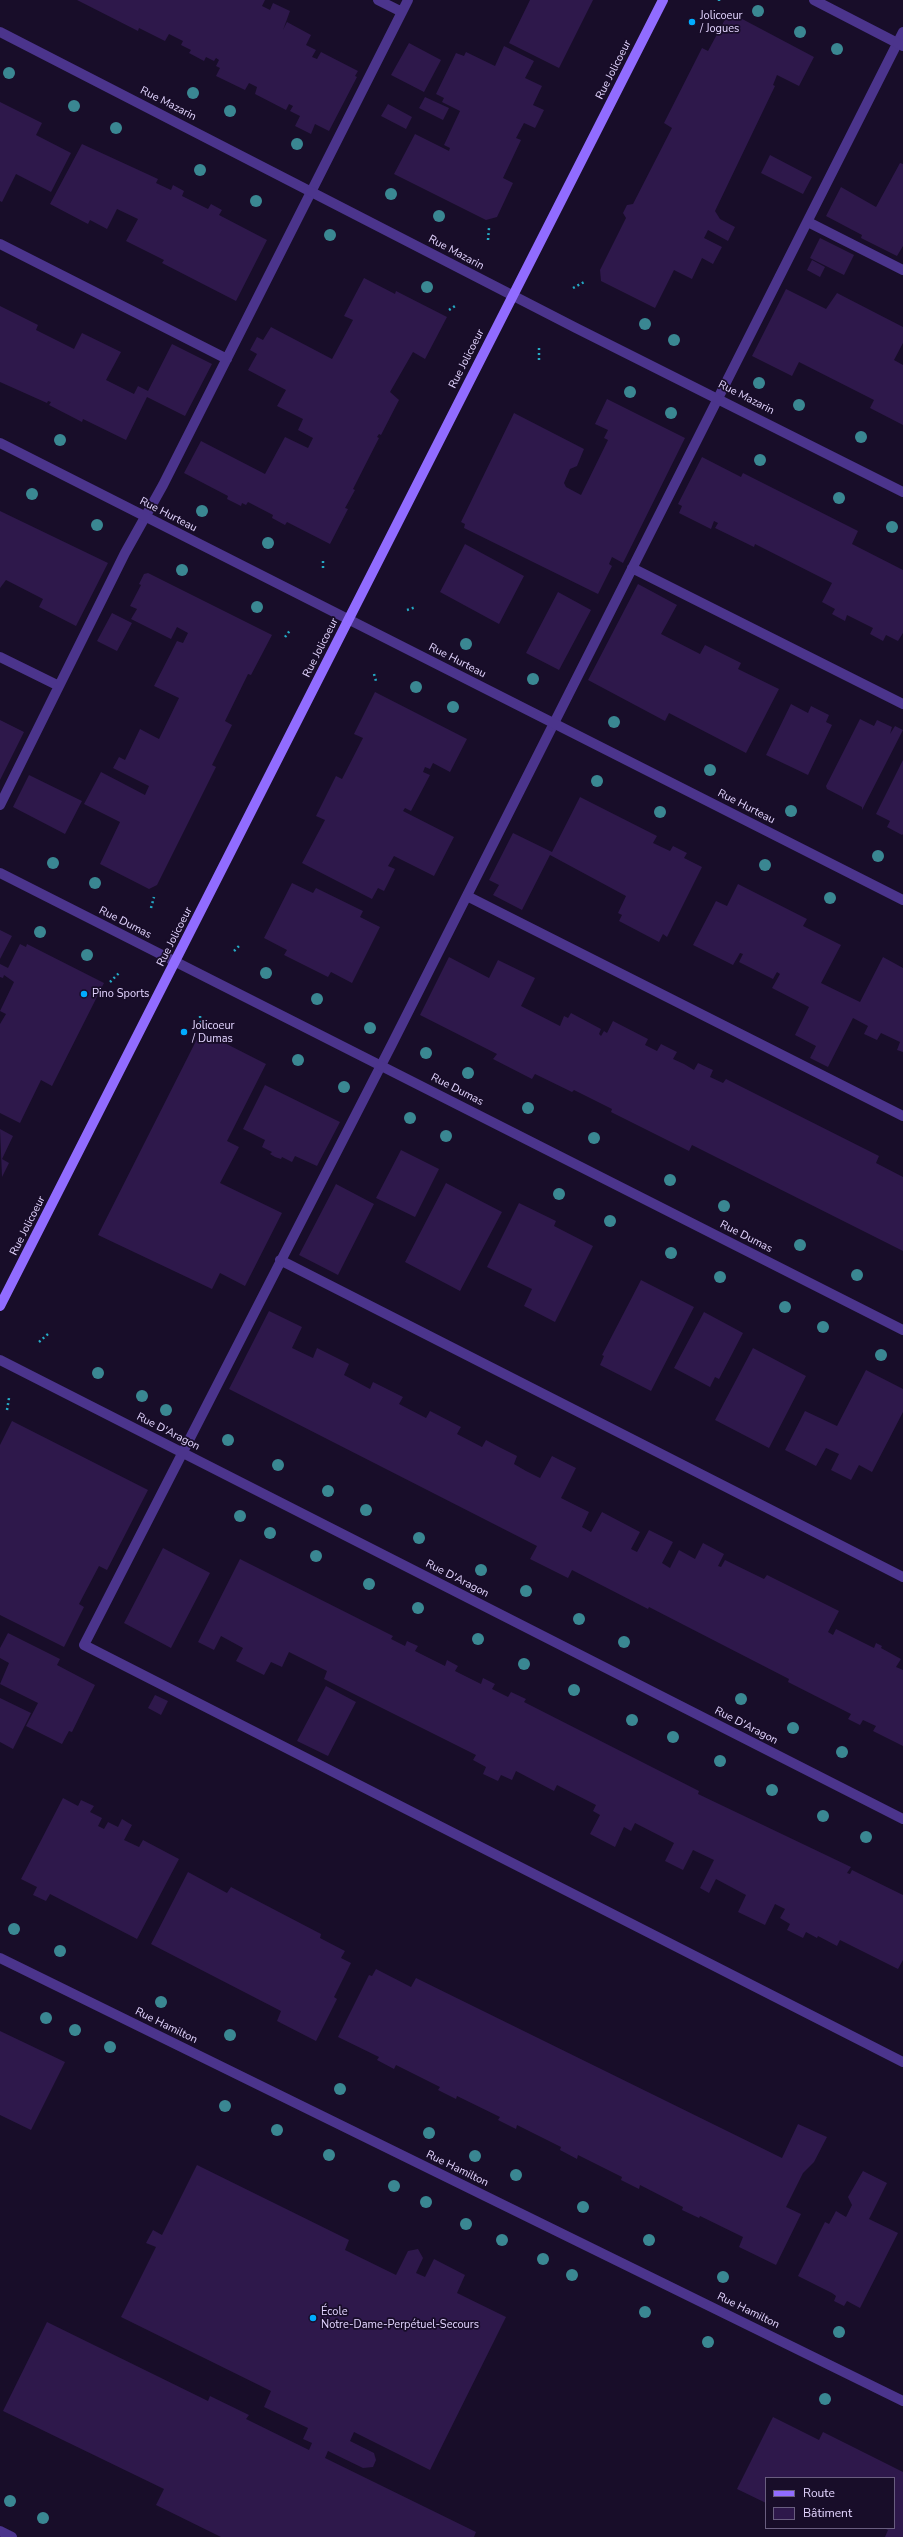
<!DOCTYPE html>
<html>
<head>
<meta charset="utf-8">
<style>
	body { margin:0 }
	#map { position:relative; width:903px; height:2537px; overflow:hidden; background:#180d29; font-family:"Nunito Sans",sans-serif }
	canvas { display:block }
	.legend { position:absolute; left:765px; top:2477px; width:130px; height:52px; box-sizing:border-box; background:#180d29; border:1px solid #695d7f; margin:0; padding:5px 7px; list-style:none; font-size:12px; color:#e3d5ff }
	.legend li { display:flex; align-items:center; gap:8px; height:20px }
	.legend b { width:20px; border:1px solid #695d7f }
</style>
</head>
<body>
<div id="map">
<canvas width="903" height="2537"></canvas>
<ul class="legend">
<li><b style="height:5px;background:#916cff"></b>Route</li>
<li><b style="height:11px;background:#2e184b"></b>Bâtiment</li>
</ul>
</div>
<script>
const g = document.querySelector('canvas').getContext('2d');
g.lineJoin = 'round';
function fill(path, color) {
  g.fillStyle = color;
  g.fill(path, 'evenodd');
}
function toPath(rows) {
  const path = new Path2D();
  for (const r of rows) {
    path.moveTo(r[0], r[1]);
    for (let i = 2; i < r.length; i += 2) path.lineTo(r[i], r[i + 1]);
  }
  return path;
}
function stroke(path, color, width, dash) {
  g.strokeStyle = color;
  g.lineWidth = width;
  g.lineCap = dash ? 'butt' : 'round';
  g.setLineDash(dash || []);
  g.stroke(path);
}
function write(font, color, halo, rows, align = 'center') {
  g.font = font + ' "Nunito Sans",sans-serif';
  g.lineWidth = 3.5;
  g.setLineDash([]);
  g.textBaseline = 'middle';
  g.strokeStyle = halo;
  g.fillStyle = color;
  for (const [text, x, y, turn = 0] of rows) {
    g.save();
    g.translate(x, y);
    g.rotate((+turn || 0) * Math.PI / 180);
    g.textAlign = isNaN(turn) ? turn : align;
    if (halo) g.strokeText(text, 0, 0);
    g.fillText(text, 0, 0);
    g.restore();
  }
}
fill(toPath([
	[77,0,265,0,262,6,270,10,273,3,290,11,283,30,287,22,311,35,306,45,316,50,312,57,317,59,321,52,358,71,355,76,357,77,329,131,315,124,311,134,295,126,300,116,290,111,293,106,289,104,286,110,255,94,257,87,249,83,245,90,216,76,220,68,216,66,219,60,216,58,214,61,206,57,204,61,189,53,191,50,181,45,183,41,169,34,165,41,139,28,138,31],
	[530,0,593,0,559,68,509,43],
	[729,12,814,57,799,86,777,75,773,85,775,86,715,211,720,219,735,227,728,241,708,230,704,238,722,247,713,264,702,258,692,279,674,270,655,308,601,281,600,270,626,218,623,213,627,205,633,204,672,128,664,123,702,48,708,51],
	[409,43,441,60,424,92,391,75],
	[504,46,534,61,525,78,542,86,533,105,544,110,535,128,524,123,516,138,521,140,503,178,513,183,497,217,486,220,394,174,415,134,449,151,450,148,444,145,460,111,442,102,444,98,436,94,456,53,464,56,466,52,495,66],
	[425,97,449,108,443,120,419,108],
	[0,102,42,123,36,135,71,153,51,192,16,174,2,202,0,201],
	[388,104,412,117,406,129,381,116],
	[82,144,158,179,156,183,171,190,173,185,184,191,182,196,208,209,211,204,222,210,219,215,267,240,236,301,162,263,164,260,126,241,138,219,117,209,107,229,90,220,88,224,50,204],
	[770,155,812,177,803,194,761,173],
	[900,163,903,164,903,246,897,256,861,238,862,235,826,216,841,187,876,207],
	[820,238,854,255,844,275,810,258],
	[812,260,825,267,820,277,807,270],
	[364,278,395,294,396,291,447,317,425,359,413,352,390,392,399,400,381,435,379,434,377,437,379,438,353,489,355,490,345,508,348,509,330,544,287,522,285,525,272,518,273,515,248,502,246,505,242,503,241,506,227,499,228,496,184,473,201,441,265,474,285,437,308,448,313,438,298,430,303,419,277,406,286,390,248,370,257,354,250,350,257,337,263,340,271,327,332,359,353,320,344,316],
	[786,289,826,309,837,293,903,327,903,343,894,360,903,365,903,425,870,408,874,400,799,362,792,376,752,356],
	[0,306,38,325,36,330,74,349,82,333,121,352,106,380,134,394,138,386,148,391,172,344,212,364,185,416,147,397,126,440,83,419,82,422,49,405,51,402,48,401,47,403,0,382],
	[607,399,685,438,623,563,612,557,609,564,612,566,598,594,464,528,465,524,461,522,514,413,584,449,577,466,570,469,564,483,566,487,581,495,608,440,604,438,608,430,595,424],
	[702,457,741,477,743,473,858,531,852,544,903,570,903,633,898,641,886,635,883,641,870,634,873,628,847,615,845,621,832,614,835,609,822,602,832,583,755,544,754,547,715,528,718,523,714,521,711,529,679,513,682,506,678,504],
	[0,511,108,563,76,626,39,607,43,599,6,580,0,588],
	[465,544,524,576,499,624,440,592],
	[148,573,272,635,251,675,248,674,225,721,232,725,212,765,216,767,157,885,149,889,100,864,120,822,84,804,101,772,145,795,149,786,113,768,119,757,125,760,140,729,159,739,179,698,154,686,177,641,183,643,188,633,177,627,171,639,131,619,137,609,130,606,141,585,139,584,144,574],
	[638,584,677,605,661,634,700,654,705,645,741,663,738,669,779,689,746,753,669,713,665,721,588,680],
	[558,592,591,610,559,670,526,653],
	[112,613,132,623,117,651,97,641],
	[375,692,467,739,450,772,433,763,430,769,425,767,423,772,430,775,411,811,405,808,403,811,454,837,434,876,394,856,388,866,395,869,384,891,378,888,372,899,302,863,325,820,316,816,336,776,342,779,363,738,354,734],
	[791,704,808,713,811,706,829,715,826,722,832,725,808,775,766,755],
	[860,719,874,726,877,720,892,727,890,734,895,726,903,730,862,810,862,807,827,789,826,786],
	[0,720,24,732,0,780],
	[903,760,903,834,902,835,887,827,890,821,876,814],
	[29,775,82,801,65,834,13,807],
	[580,797,657,836,653,843,670,851,673,846,687,853,684,858,702,867,667,937,663,934,659,942,619,921,622,915,618,913,626,896,550,855,522,910,493,895,499,885,489,880,513,833,552,852],
	[292,883,313,893,316,888,363,911,360,917,380,927,352,983,331,972,328,977,284,955,287,950,264,938],
	[738,884,807,919,803,926,841,945,821,983,860,1002,883,957,903,968,903,1052,897,1050,900,1042,881,1033,877,1040,864,1034,868,1026,853,1018,828,1067,810,1058,816,1046,795,1035,809,1007,772,988,780,974,777,972,773,979,739,962,743,954,740,953,733,965,693,945,716,901,727,906],
	[0,930,12,936,0,959],
	[20,944,26,947,27,944,104,983,52,1086,41,1080,20,1123,0,1113,0,1024,6,1014,0,1011,14,982,4,975,3,978,0,977,0,964,8,968],
	[449,957,489,978,498,960,535,978,521,1006,560,1026,564,1016,568,1018,571,1013,601,1029,599,1034,601,1036,604,1031,607,1033,613,1021,648,1039,645,1045,657,1051,661,1044,677,1052,673,1059,684,1064,694,1070,698,1063,713,1070,710,1077,723,1083,726,1079,879,1156,876,1163,903,1177,903,1251,692,1145,689,1151,611,1112,612,1109,574,1090,572,1092,535,1074,532,1079,493,1059,497,1054,420,1015],
	[207,1034,266,1064,227,1141,239,1147,220,1183,282,1213,245,1286,220,1273,212,1289,98,1235,198,1037],
	[265,1085,340,1122,317,1166,295,1156,292,1162,282,1157,281,1159,275,1157,270,1154,272,1152,262,1147,265,1140,243,1129],
	[0,1129,13,1136,2,1159,9,1163,2,1177],
	[401,1150,439,1169,415,1217,376,1198],
	[446,1183,502,1212,460,1291,405,1262],
	[336,1184,374,1204,338,1275,299,1255],
	[519,1203,556,1221,554,1226,593,1246,555,1322,524,1306,532,1289,487,1267],
	[641,1280,694,1307,651,1391,600,1365,604,1356,602,1355],
	[269,1311,302,1327,292,1348,313,1358,317,1348,349,1364,344,1375,370,1389,373,1382,403,1397,399,1404,426,1418,430,1411,461,1427,457,1434,482,1447,486,1440,501,1448,517,1456,514,1464,526,1471,540,1478,552,1456,576,1468,561,1498,589,1512,582,1527,591,1532,602,1512,640,1532,631,1549,637,1552,649,1530,673,1542,662,1563,670,1568,679,1550,695,1559,703,1543,724,1554,718,1566,721,1567,725,1560,764,1579,767,1575,839,1611,828,1632,833,1635,836,1629,874,1648,876,1643,882,1646,881,1648,901,1659,896,1667,903,1670,903,1746,873,1731,876,1726,863,1720,860,1725,848,1719,851,1714,788,1682,789,1679,649,1607,648,1609,572,1570,568,1578,530,1559,537,1546,229,1389],
	[704,1312,743,1333,719,1379,715,1377,710,1387,674,1368],
	[753,1348,806,1376,769,1448,715,1420],
	[866,1370,903,1389,903,1412,872,1472,859,1465,851,1480,831,1470,839,1454,826,1448,816,1466,785,1450,805,1411,837,1426],
	[12,1421,148,1490,107,1570,99,1566,79,1604,84,1607,64,1647,0,1615,0,1445],
	[163,1548,210,1573,171,1648,124,1623],
	[240,1559,393,1636,391,1639,405,1646,407,1641,418,1646,415,1651,445,1666,447,1660,458,1666,455,1671,481,1684,483,1678,495,1684,492,1689,508,1697,511,1692,526,1699,524,1702,699,1791,698,1794,851,1867,847,1873,850,1874,852,1870,903,1895,903,1960,898,1969,840,1940,837,1946,818,1936,817,1938,806,1932,803,1938,787,1930,790,1924,780,1918,785,1909,775,1904,765,1925,738,1912,746,1895,716,1879,709,1893,700,1888,714,1860,693,1850,683,1870,665,1861,674,1843,635,1823,631,1831,624,1827,615,1847,590,1834,600,1815,593,1811,596,1805,557,1785,554,1791,516,1771,512,1780,501,1775,498,1781,483,1774,486,1767,473,1760,476,1755,324,1679,327,1671,289,1652,282,1667,271,1662,264,1675,236,1661,243,1648,221,1636,214,1650,198,1642],
	[8,1633,60,1659,57,1665,95,1685,72,1732,69,1731,62,1744,26,1726,38,1703,0,1684,9,1663,0,1658,0,1648],
	[326,1686,356,1702,328,1756,297,1741],
	[155,1695,168,1701,161,1715,148,1708],
	[0,1698,31,1713,13,1749,0,1742],
	[63,1798,78,1806,81,1800,94,1806,90,1812,102,1818,98,1826,104,1829,108,1822,118,1827,122,1819,132,1825,124,1840,139,1847,143,1840,179,1859,137,1939,50,1894,46,1901,33,1895,37,1887,21,1879],
	[188,1872,227,1893,231,1887,321,1934,320,1938,345,1951,341,1958,351,1963,334,1997,337,1999,316,2041,277,2021,281,2011,151,1944],
	[376,1969,411,1987,416,1978,782,2158,798,2124,827,2137,814,2162,803,2173,786,2207,801,2214,776,2265,739,2247,743,2237,700,2216,699,2218,682,2210,683,2207,640,2185,639,2189,621,2180,622,2177,578,2155,577,2159,560,2150,561,2147,517,2125,516,2129,498,2120,500,2117,457,2096,456,2099,438,2090,440,2087,396,2065,394,2069,377,2060,379,2057,338,2037,369,1975,372,1976],
	[0,2031,65,2062,31,2130,0,2115],
	[197,2165,349,2240,345,2250,396,2275,408,2251,418,2249,423,2258,416,2273,425,2277,434,2259,465,2275,457,2293,506,2317,430,2470,354,2432,350,2441,374,2453,376,2460,373,2467,363,2468,328,2451,325,2458,476,2532,474,2537,221,2537,156,2505,164,2489,3,2411,47,2322,208,2401,210,2396,249,2415,246,2419,309,2450,312,2443,303,2439,308,2428,264,2407,271,2391,121,2317,156,2247,146,2243,153,2230,162,2235],
	[863,2171,887,2183,869,2219,898,2233,860,2308,847,2301,844,2306,834,2301,836,2296,832,2293,798,2276,825,2222,829,2224,836,2211,846,2217,852,2205,848,2197],
	[773,2417,819,2440,823,2432,903,2472,903,2537,885,2537,888,2530,884,2528,894,2528,894,2478,766,2478,766,2503,737,2489]
]), '#2e184b');
stroke(toPath([
	[719,1,719,0],
	[488,240,489,228],
	[573,288,586,281],
	[449,310,455,306],
	[539,348,539,360],
	[323,561,323,568],
	[407,610,416,607],
	[285,637,291,629],
	[374,674,376,681],
	[151,908,154,897],
	[234,951,240,945],
	[110,982,119,973],
	[200,1016,201,1026],
	[39,1342,48,1334],
	[7,1410,9,1398]
]), '#24a9c4', 2.5, [2, 3]);
stroke(toPath([
	[378,0,402,12],
	[903,32,392,1044,84,1645,903,2062],
	[808,222,903,270],
	[0,244,227,359],
	[632,568,903,704],
	[0,657,59,686],
	[0,805,125,553,163,485,408,0],
	[467,896,903,1116],
	[280,1260,903,1577]
]), '#4b348c', 10);
stroke(toPath([
	[814,0,903,46],
	[0,32,576,328,903,492],
	[0,443,903,900],
	[0,873,903,1330],
	[0,1360,903,1819],
	[0,1958,903,2401],
	[0,2531,12,2537]
]), '#4b348c', 10);
stroke(toPath([
	[0,1306,663,0]
]), '#916cff', 10);
g.fillStyle = '#3a8792';
for (const [x, y] of [
	[758,11],
	[800,32],
	[837,49],
	[9,73],
	[193,93],
	[74,106],
	[230,111],
	[116,128],
	[297,144],
	[200,170],
	[391,194],
	[256,201],
	[439,216],
	[330,235],
	[427,287],
	[645,324],
	[674,340],
	[759,383],
	[630,392],
	[799,405],
	[671,413],
	[861,437],
	[60,440],
	[760,460],
	[32,494],
	[839,498],
	[202,511],
	[97,525],
	[892,527],
	[268,543],
	[182,570],
	[257,607],
	[466,644],
	[533,679],
	[416,687],
	[453,707],
	[614,722],
	[710,770],
	[597,781],
	[791,811],
	[660,812],
	[878,856],
	[53,863],
	[765,865],
	[95,883],
	[830,898],
	[40,932],
	[87,955],
	[266,973],
	[317,999],
	[370,1028],
	[426,1053],
	[298,1060],
	[468,1073],
	[344,1087],
	[528,1108],
	[410,1118],
	[446,1136],
	[594,1138],
	[670,1180],
	[559,1194],
	[724,1206],
	[610,1221],
	[800,1245],
	[671,1253],
	[857,1275],
	[720,1277],
	[785,1307],
	[823,1327],
	[881,1355],
	[98,1373],
	[142,1396],
	[166,1410],
	[228,1440],
	[278,1465],
	[328,1491],
	[366,1510],
	[240,1516],
	[270,1533],
	[419,1538],
	[316,1556],
	[481,1570],
	[369,1584],
	[526,1591],
	[418,1608],
	[579,1619],
	[478,1639],
	[624,1642],
	[524,1664],
	[574,1690],
	[741,1699],
	[632,1720],
	[793,1728],
	[673,1737],
	[842,1752],
	[720,1761],
	[772,1790],
	[823,1816],
	[866,1837],
	[14,1929],
	[60,1951],
	[161,2002],
	[46,2018],
	[75,2030],
	[230,2035],
	[110,2047],
	[340,2089],
	[225,2106],
	[277,2130],
	[429,2133],
	[329,2155],
	[475,2156],
	[516,2175],
	[394,2186],
	[426,2202],
	[583,2207],
	[466,2224],
	[502,2240],
	[649,2240],
	[543,2259],
	[572,2275],
	[723,2277],
	[645,2312],
	[839,2332],
	[708,2342],
	[825,2399],
	[10,2501],
	[43,2518]
]) {
  g.beginPath();
  g.arc(x, y, 6, 0, 2 * Math.PI);
  g.fill();
}
for (const [x, y, r, color] of [
	[692,22,4,"#01acff"],
	[84,994,4,"#01acff"],
	[184,1032,4,"#01acff"],
	[313,2318,4,"#01acff"]
]) {
  const dot = new Path2D();
  dot.arc(x, y, r, 0, 2 * Math.PI);
  g.fillStyle = color;
  g.fill(dot);
  stroke(dot, '#180d29', 1.5);
}
write('11px', '#e3d5ff', '#180d29', [
	["Jolicoeur",700,16],
	["/ Jogues",700,29],
	["Pino Sports",92,994],
	["Jolicoeur",192,1026],
	["/ Dumas",192,1039],
	["École",321,2312],
	["Notre-Dame-Perpétuel-Secours",321,2325]
], 'left');
write('11px', '#e3d5ff', '#180d29', [
	["Rue Jolicoeur",614,70,-63],
	["Rue Mazarin",168,104,27],
	["Rue Mazarin",456,253,28],
	["Rue Jolicoeur",467,359,-63],
	["Rue Mazarin",746,398,27],
	["Rue Hurteau",168,515,27],
	["Rue Jolicoeur",321,648,-63],
	["Rue Hurteau",457,661,27],
	["Rue Hurteau",746,807,27],
	["Rue Dumas",125,923,27],
	["Rue Jolicoeur",175,937,-63],
	["Rue Dumas",457,1090,27],
	["Rue Jolicoeur",28,1226,-63],
	["Rue Dumas",746,1237,27],
	["Rue D'Aragon",168,1432,27],
	["Rue D'Aragon",457,1579,27],
	["Rue D'Aragon",746,1726,27],
	["Rue Hamilton",166,2026,26],
	["Rue Hamilton",457,2169,26],
	["Rue Hamilton",748,2311,26]
]);
</script>
</body>
</html>
